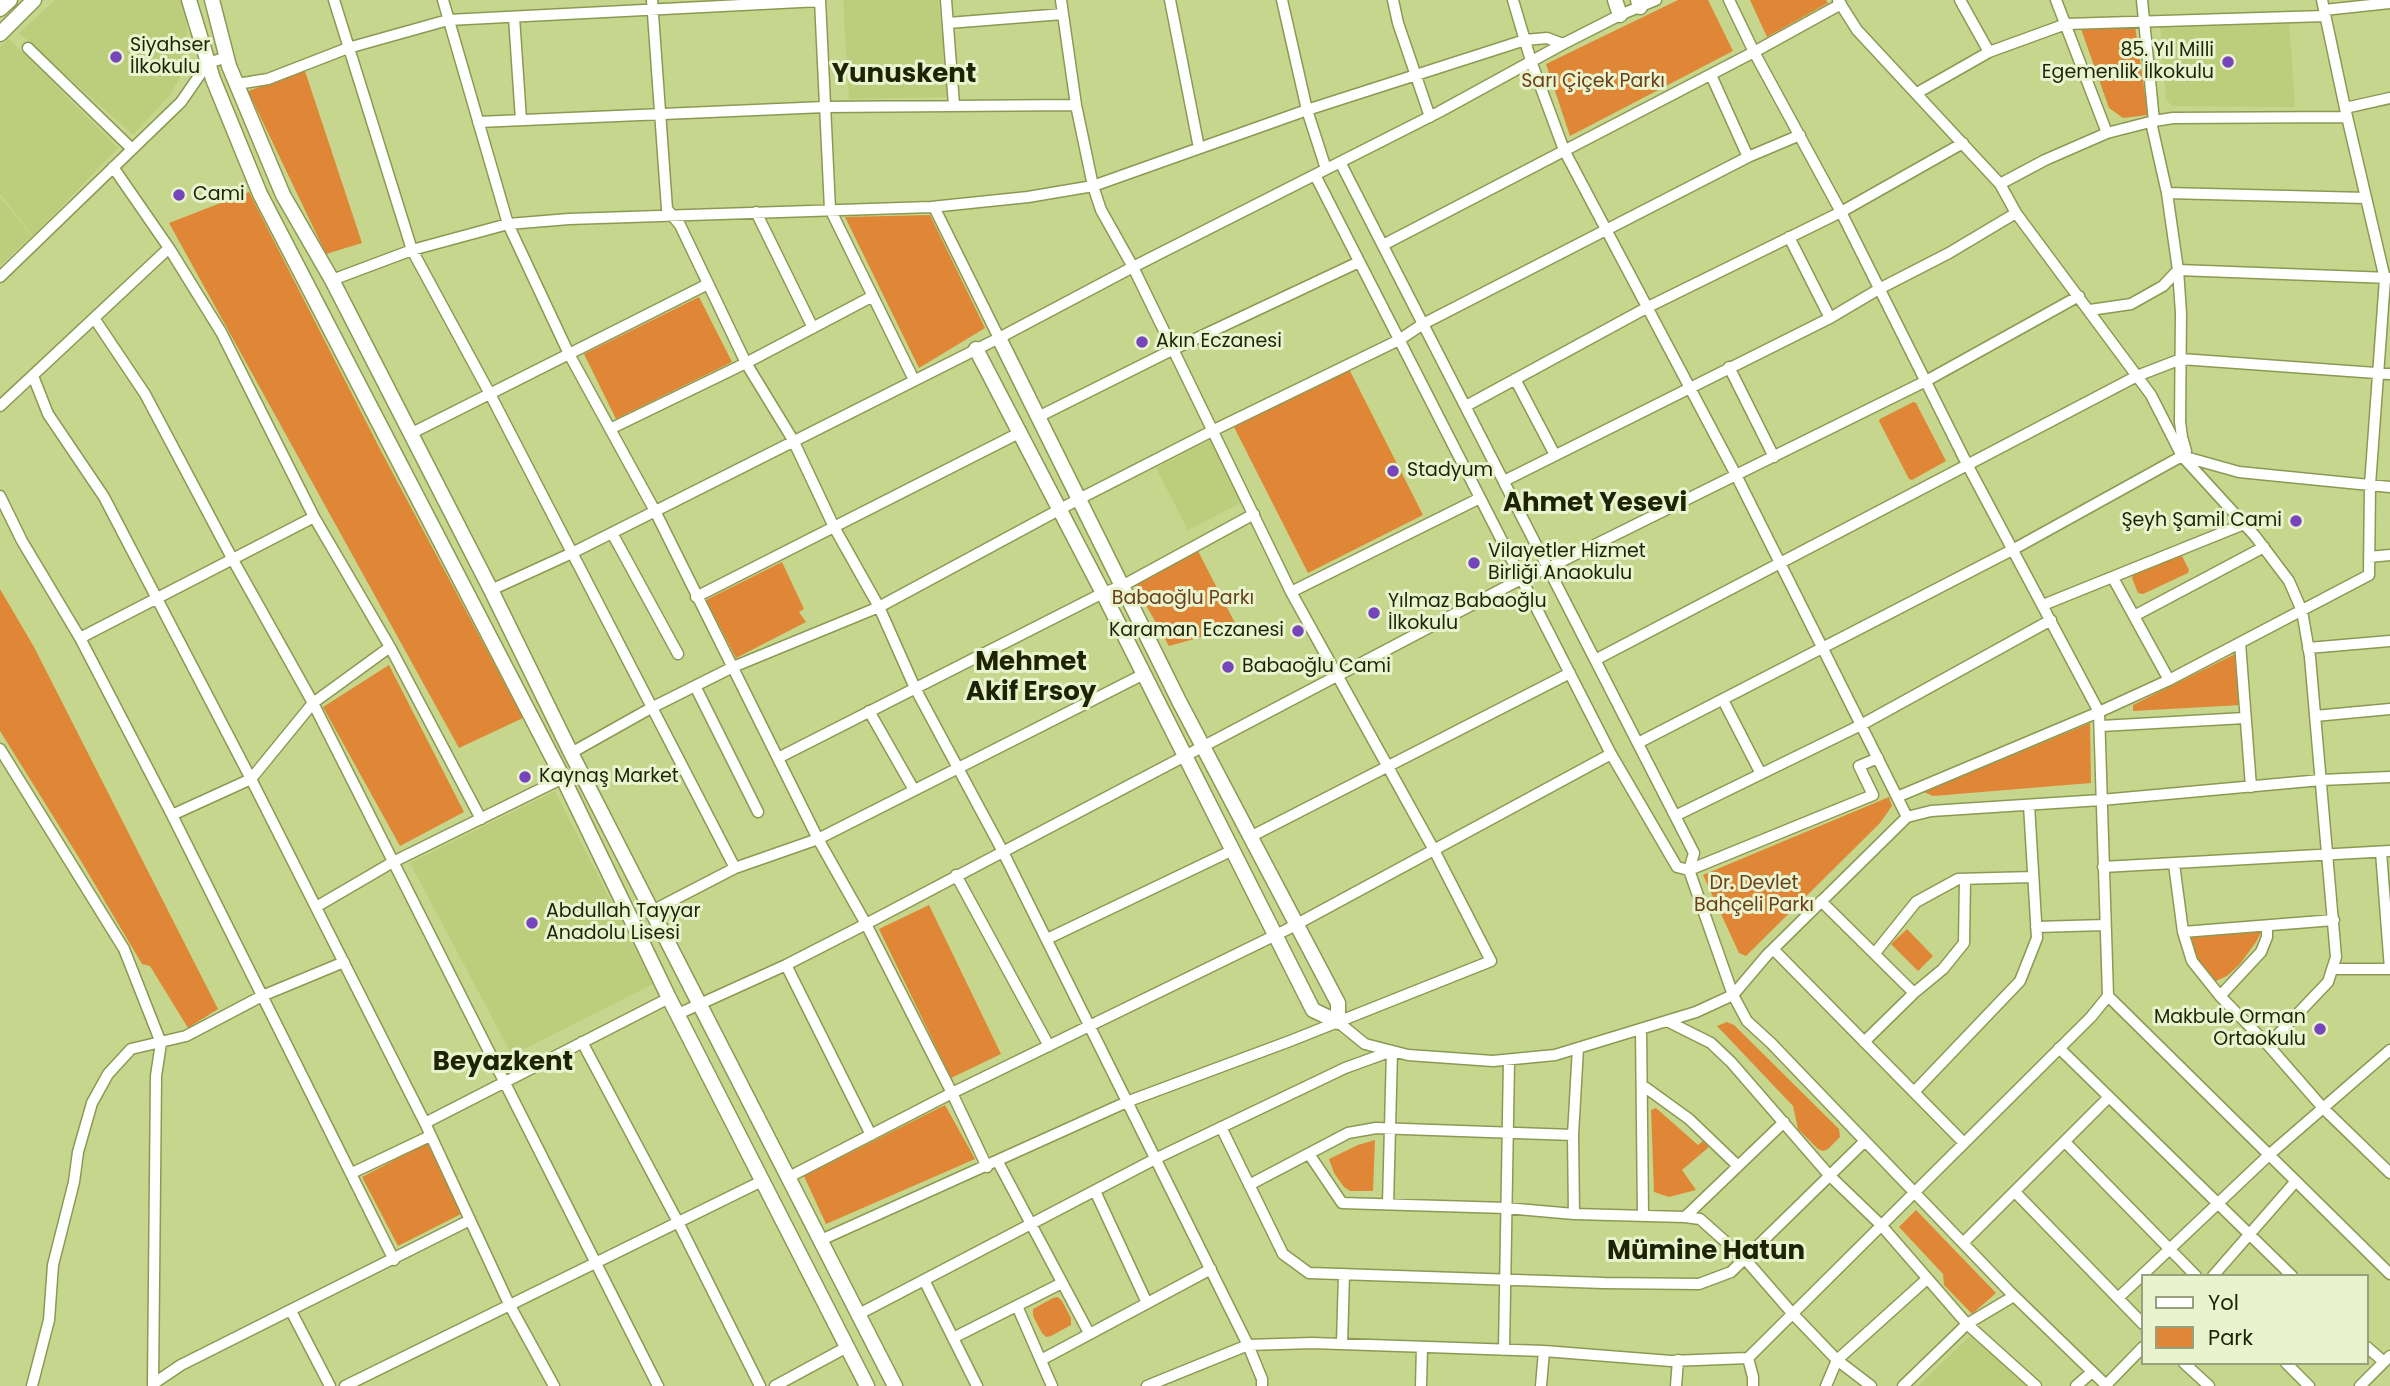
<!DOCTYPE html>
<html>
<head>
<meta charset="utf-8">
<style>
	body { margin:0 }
	#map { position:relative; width:2390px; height:1386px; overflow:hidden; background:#c6d68d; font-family:Poppins,sans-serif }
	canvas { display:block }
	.legend { position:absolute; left:2141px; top:1274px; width:228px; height:91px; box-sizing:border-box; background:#e9f3ce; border:2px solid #98a07e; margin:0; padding:9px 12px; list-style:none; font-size:21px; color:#1e2306 }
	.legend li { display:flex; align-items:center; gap:14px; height:35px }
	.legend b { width:35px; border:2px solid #98a07e }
</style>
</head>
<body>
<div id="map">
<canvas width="2390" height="1386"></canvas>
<ul class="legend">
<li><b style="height:9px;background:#fff"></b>Yol</li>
<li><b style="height:19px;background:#df8737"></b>Park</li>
</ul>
</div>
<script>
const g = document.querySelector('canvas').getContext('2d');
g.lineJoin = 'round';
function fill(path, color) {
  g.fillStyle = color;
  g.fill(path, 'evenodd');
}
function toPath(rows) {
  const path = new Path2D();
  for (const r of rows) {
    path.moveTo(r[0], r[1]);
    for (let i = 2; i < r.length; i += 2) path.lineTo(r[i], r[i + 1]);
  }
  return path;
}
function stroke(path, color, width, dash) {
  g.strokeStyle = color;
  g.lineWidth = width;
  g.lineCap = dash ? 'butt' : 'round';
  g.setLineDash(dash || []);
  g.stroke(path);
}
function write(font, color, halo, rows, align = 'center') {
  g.font = font + ' Poppins,sans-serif';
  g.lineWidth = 6;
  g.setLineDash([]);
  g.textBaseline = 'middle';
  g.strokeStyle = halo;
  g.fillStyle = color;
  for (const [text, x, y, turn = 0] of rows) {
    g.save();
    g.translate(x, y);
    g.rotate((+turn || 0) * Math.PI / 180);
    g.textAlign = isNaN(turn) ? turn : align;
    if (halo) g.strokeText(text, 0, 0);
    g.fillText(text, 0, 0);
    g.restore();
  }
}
fill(toPath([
	[55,0,180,0,186,18,188,43,184,70,170,95,133,135,19,33],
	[843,0,938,0,950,97,849,99],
	[2289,20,2295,107,2173,106,2166,100,2160,23],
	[9,39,118,148,33,236,0,194,0,47],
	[0,197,32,236,0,266],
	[1210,440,1243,502,1188,530,1156,468],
	[555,791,653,984,512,1055,410,863],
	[1971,1335,2027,1386,1918,1386]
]), '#bcce7c');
fill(toPath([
	[1678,0,1708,0,1733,51,1570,136,1546,64],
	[1750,0,1826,0,1828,3,1767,37],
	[2135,26,2148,115,2123,118,2109,108,2081,29],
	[305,71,362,243,326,254,248,91],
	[249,192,381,451,523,718,459,748,169,223],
	[930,215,985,328,919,368,845,217],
	[699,297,732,362,616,419,584,354],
	[1349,369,1423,515,1308,573,1234,427],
	[1913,402,1916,403,1946,461,1912,480,1909,479,1879,421,1880,419],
	[1198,551,1237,627,1169,646,1134,584],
	[2178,556,2182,556,2189,570,2188,573,2143,594,2138,593,2132,578,2133,575],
	[782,562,804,609,799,612,806,622,736,658,706,600],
	[0,589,34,647,218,1009,188,1028,150,966,142,964,81,861,0,731],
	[2235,654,2238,657,2241,705,2133,711,2133,705],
	[389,665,464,812,400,846,323,707],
	[2090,723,2091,783,1933,796,1924,792],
	[1889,797,1892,806,1880,823,1746,956,1739,953,1703,875],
	[929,905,1001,1054,951,1078,879,929],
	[1907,929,1933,956,1918,971,1891,944],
	[2258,929,2261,932,2256,942,2240,964,2227,976,2214,982,2196,956,2190,939,2192,936],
	[1727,1022,1734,1025,1839,1129,1840,1137,1828,1149,1823,1151,1818,1149,1798,1129,1793,1106,1717,1026],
	[945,1105,975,1159,826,1224,804,1176],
	[1656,1108,1698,1145,1703,1141,1709,1147,1682,1170,1696,1190,1669,1197,1654,1192,1651,1110],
	[1375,1140,1373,1191,1350,1191,1344,1187,1334,1173,1329,1159,1358,1145],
	[427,1143,463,1213,398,1246,362,1177],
	[1916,1210,1996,1293,1972,1314,1944,1285,1943,1274,1899,1227],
	[1058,1297,1062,1301,1071,1318,1071,1325,1051,1336,1046,1337,1042,1333,1033,1316,1033,1309,1053,1298]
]), '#df8737');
const street = toPath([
	[334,0,412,250,490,394,735,868],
	[443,0,508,224,569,354,655,511,818,839,866,924,952,1093,987,1167],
	[652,0,667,209,680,225,746,363,793,440,834,527,879,607,915,688,1002,850,1248,1345,1262,1379,1262,1386],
	[820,0,830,209,914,380],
	[946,0,954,105],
	[1170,0,1199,148],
	[1282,0,1307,110,1326,169],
	[1393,0,1398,23,1430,117],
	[1513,0,1531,61,1564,150,1736,475,1907,817],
	[1838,0,1857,30,2000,184,2016,213,2151,395,2182,456,2255,536,2289,581,2302,611,2310,657,2336,957,2328,982,2268,1045,2323,1108,2390,1173],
	[1960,0,1989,52],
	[2056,0,2107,133],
	[2142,0,2154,121],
	[2324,10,2390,3],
	[514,17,521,120],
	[948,23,1063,14],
	[28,48,132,149],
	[1711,75,1748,157],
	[237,84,268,79,348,48,448,20,820,1],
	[1917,93,1989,52,2066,24,2325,16],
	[2345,108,2390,98],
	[478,122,825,107,1076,105],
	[2151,122,2167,193,2178,270,2181,313,2180,422,2182,437,2186,451],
	[1340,162,1694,853,1689,870,1733,995,1747,1021,1771,1043,2009,1291,2107,1386],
	[1315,175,1611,754,1677,867,1689,870,1873,795,1859,766,1878,758],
	[2000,184,2045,160,2107,133,2154,121,2173,118,2347,117],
	[2167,193,2366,198],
	[934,207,999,338],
	[756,212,813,328],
	[1789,237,1830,318],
	[1383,245,1754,52,1841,4],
	[169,248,221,332,314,517,390,647,481,819],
	[0,277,181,102,208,63,227,57],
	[332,280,412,250,508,224,569,219,931,207,1028,197,1093,186,1307,110,1525,40,1547,38,1563,44],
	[2090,310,2131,304,2163,286,2178,270,2390,278],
	[94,318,145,394,233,560,313,703,658,1386],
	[1729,367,1774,457],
	[33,376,48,414,104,497,251,779,425,1123,509,1304,554,1386],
	[1515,379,1555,455],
	[0,406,169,248,113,167],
	[1466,406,1648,307,1841,212,1963,143],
	[1038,417,1174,349,1359,262],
	[610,429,746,363,873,296],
	[410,434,708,284],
	[1504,481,1830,318,1879,289,1949,253,2016,213],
	[0,496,22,541,80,638,172,815,394,1260],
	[612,533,678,654],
	[2369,557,2390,555],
	[2113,578,2169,680],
	[491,590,572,553,999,338,1133,267,1439,112,1563,44,1620,15,1656,0],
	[1291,592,1480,498],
	[696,597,1019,433],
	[2043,605,2244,524],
	[2134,616,2264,547],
	[80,638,314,517],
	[2240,643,2251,787],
	[2308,648,2390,641],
	[1595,660,2137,376,2181,359,2390,374],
	[695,686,758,812],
	[1723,700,1761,774],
	[869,711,914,790],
	[2315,716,2390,709],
	[2101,726,2245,718],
	[1638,743,2014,549,2182,456,2239,472,2390,487],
	[0,749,124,949,161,1043,156,1076,153,1384],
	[571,753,651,708,733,667,879,607,1079,499,1214,430,1399,340,1423,324,1748,157,1800,135],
	[778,758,1103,593,1122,586,1254,514],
	[1897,797,2099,712,2169,680,2369,575,2370,485,2385,279,2345,108,2322,0],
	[172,815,251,779,313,703,390,647],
	[1675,816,1861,725,2051,620],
	[1250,837,1570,673],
	[2381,852,2390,969],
	[2174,864,2183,932,2192,961,2220,996,2268,1045],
	[2103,867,2390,851],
	[956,875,1049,1046],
	[1821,901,1914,993],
	[316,907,393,862,563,778],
	[652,911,735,868,818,839,1144,674],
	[2036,927,2105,925],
	[2183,932,2334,920],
	[1047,939,1233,850],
	[1773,949,1964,1143],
	[1875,953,1916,902,1958,879,2033,877],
	[786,965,871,1135],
	[2334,969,2390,969],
	[2108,996,2390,1274],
	[2220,996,2261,952,2267,937,2267,926],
	[678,1014,786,965,866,924,1521,579,1548,568,1926,381,2079,296],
	[1667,1021,1711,1043,1731,1062,1829,1175,1881,1225,1967,1324,2036,1386],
	[1338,1022,1365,1044,1408,1055,1493,1061,1555,1055,1696,1012,1733,995,1767,955,1907,817,1931,811,2101,800,2321,780,2390,777],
	[1641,1029,1643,1216],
	[582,1042,678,1222,760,1386],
	[1864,1042,1914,993,1943,969,1964,943,1965,879],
	[2059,1048,2292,1276],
	[1642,1085,1689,1119,1738,1166],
	[1914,1092,2020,981,2037,938,2029,805],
	[425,1123,669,998],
	[1221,1127,1283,1254,1309,1273,1604,1283,1699,1284,1731,1272,1865,1141],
	[2065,1142,2196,1276],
	[1309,1154,1342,1203,1506,1208,1574,1214,1685,1217,1700,1219,1745,1259,1792,1313,1837,1360,1871,1386],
	[998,1162,1089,1333],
	[352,1173,430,1136],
	[789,1177,952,1093,1286,930,1611,754],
	[1249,1185,1348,1133,1376,1128,1573,1135],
	[1095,1191,1147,1303],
	[2015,1192,2143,1324],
	[1574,1214,1573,1135,1578,1048],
	[1685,1217,1784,1122],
	[821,1240,1129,1101,1290,1041,1491,961,1434,850,1291,592,1133,267,1101,210,1093,186,1076,105,1061,0],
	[1963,1243,2109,1097],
	[2213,1276,2296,1181],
	[924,1280,977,1386],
	[2118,1298,2270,1154,2390,1050],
	[1017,1306,1052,1386],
	[291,1311,330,1386],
	[859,1314,1157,1158,1345,1068,1392,1051,1388,1204],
	[953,1338,1062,1283],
	[1342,1344,1344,1274],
	[2367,1347,2384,1362],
	[1504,1350,1509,1060],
	[1748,1358,1753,1377,1753,1386],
	[1041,1360,1211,1269],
	[2184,1363,2209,1386],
	[2286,1363,2309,1386],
	[2106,1385,2143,1347],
	[32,1386,49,1320,53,1265,74,1182,78,1152,92,1103,108,1074,131,1049,186,1036,262,996,344,962],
	[153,1386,153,1384,181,1365,470,1220],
	[345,1386,762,1181],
	[775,1386,847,1347],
	[1147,1386,1248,1345,1312,1343,1544,1351,1671,1361,1748,1358,2091,1017,2108,996,2099,712,1968,466,1841,212,1754,52,1729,0],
	[1421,1386,1422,1347],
	[1541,1386,1544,1351],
	[1676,1386,1678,1360],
	[1826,1386,1837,1360,1927,1279],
	[1903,1386,1967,1324,2014,1296],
	[2076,1386,2092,1372],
	[2360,1386,2390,1356]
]);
const secondary = toPath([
	[189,0,213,79,260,194,563,778,669,998,867,1386],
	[212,0,229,66,283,195,332,280,491,590,571,753,895,1386],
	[1615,0,1620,15],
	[1638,0,1640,7],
	[0,9,10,0],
	[0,34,34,0],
	[976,349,1103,593,1313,1010,1338,1022,1338,1003,1180,703,999,338]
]);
stroke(street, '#8b9a53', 13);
stroke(secondary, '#8b9a53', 17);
stroke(street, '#fff', 10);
stroke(secondary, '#fff', 14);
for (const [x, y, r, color] of [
	[116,57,7,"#7645bc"],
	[2228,62,7,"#7645bc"],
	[179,195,7,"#7645bc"],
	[1142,342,7,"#7645bc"],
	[1393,471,7,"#7645bc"],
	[2296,521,7,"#7645bc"],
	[1474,563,7,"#7645bc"],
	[1374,613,7,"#7645bc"],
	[1298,631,7,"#7645bc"],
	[1228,667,7,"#7645bc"],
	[525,777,7,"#7645bc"],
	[532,923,7,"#7645bc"],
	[2320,1029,7,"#7645bc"]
]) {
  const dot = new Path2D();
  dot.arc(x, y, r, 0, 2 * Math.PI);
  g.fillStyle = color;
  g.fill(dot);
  stroke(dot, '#e9f3ce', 2.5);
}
write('19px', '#1e2306', '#e9f3ce', [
	["Siyahser",130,46],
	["İlkokulu",130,68],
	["85. Yıl Milli",2214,51,"right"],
	["Egemenlik İlkokulu",2214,73,"right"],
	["Cami",193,195],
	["Akın Eczanesi",1156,342],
	["Stadyum",1407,471],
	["Şeyh Şamil Cami",2282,521,"right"],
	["Vilayetler Hizmet",1488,552],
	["Birliği Anaokulu",1488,574],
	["Yılmaz Babaoğlu",1388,602],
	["İlkokulu",1388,624],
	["Karaman Eczanesi",1284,631,"right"],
	["Babaoğlu Cami",1242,667],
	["Kaynaş Market",539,777],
	["Abdullah Tayyar",546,912],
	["Anadolu Lisesi",546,934],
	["Makbule Orman",2306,1018,"right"],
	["Ortaokulu",2306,1040,"right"]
], 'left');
write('19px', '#6a3f19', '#e9f3ce', [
	["Sarı Çiçek Parkı",1593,82],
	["Babaoğlu Parkı",1183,599],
	["Dr. Devlet",1754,884],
	["Bahçeli Parkı",1754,906]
]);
write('bold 26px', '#1e2306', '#e9f3ce', [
	["Yunuskent",904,75],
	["Ahmet Yesevi",1595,504],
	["Mehmet",1031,663],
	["Akif Ersoy",1031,693],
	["Beyazkent",503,1063],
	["Mümine Hatun",1706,1252]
]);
</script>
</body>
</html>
